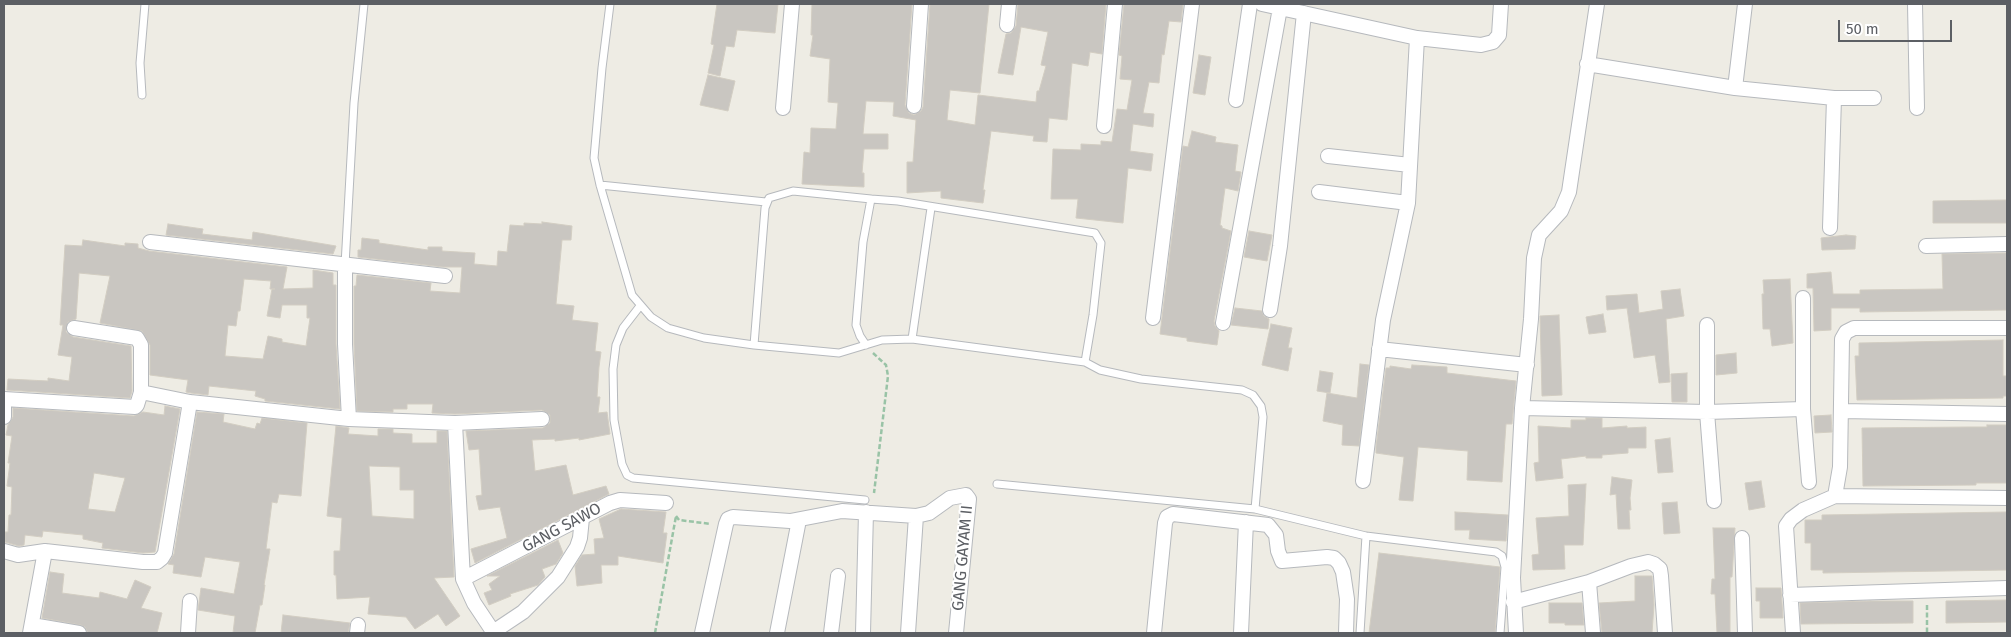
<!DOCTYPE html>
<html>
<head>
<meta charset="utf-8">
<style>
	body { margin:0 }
	#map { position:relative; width:2011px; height:637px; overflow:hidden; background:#eeece4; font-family:"Fira Sans",sans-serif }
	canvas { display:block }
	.frame { position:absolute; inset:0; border:5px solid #5c5f64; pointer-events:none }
	.scale { position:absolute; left:1838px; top:20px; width:114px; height:22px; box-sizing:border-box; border:2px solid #5c5f64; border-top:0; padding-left:6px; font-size:15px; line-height:18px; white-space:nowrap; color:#5c5f64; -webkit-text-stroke:4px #fff; paint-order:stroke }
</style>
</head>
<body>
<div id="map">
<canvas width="2011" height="637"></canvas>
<div class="frame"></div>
<div class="scale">50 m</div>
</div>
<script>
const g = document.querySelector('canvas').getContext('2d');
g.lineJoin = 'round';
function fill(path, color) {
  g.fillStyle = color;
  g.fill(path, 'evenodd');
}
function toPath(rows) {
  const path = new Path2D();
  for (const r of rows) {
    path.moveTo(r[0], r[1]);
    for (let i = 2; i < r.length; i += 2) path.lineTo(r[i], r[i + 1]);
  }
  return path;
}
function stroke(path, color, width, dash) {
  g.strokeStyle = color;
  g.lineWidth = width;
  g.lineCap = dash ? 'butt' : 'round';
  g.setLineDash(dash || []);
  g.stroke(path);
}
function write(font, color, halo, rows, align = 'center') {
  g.font = font + ' "Fira Sans",sans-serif';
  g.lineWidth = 4;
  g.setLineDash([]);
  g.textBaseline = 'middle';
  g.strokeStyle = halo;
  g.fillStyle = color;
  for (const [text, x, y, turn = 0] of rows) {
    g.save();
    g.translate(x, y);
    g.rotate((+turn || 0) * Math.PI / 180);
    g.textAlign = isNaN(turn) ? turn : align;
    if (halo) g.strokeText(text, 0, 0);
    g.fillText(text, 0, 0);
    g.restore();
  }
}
const building = toPath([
	[717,4,778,4,775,33,737,30,734,47,726,46,720,76,708,73,714,45,711,44,717,4],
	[812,4,912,4,905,105,909,113,914,115,921,111,923,107,930,4,989,4,980,93,950,90,947,120,975,125,978,95,1036,102,1037,91,1039,91,1046,66,1041,65,1048,32,1021,27,1013,75,998,73,1006,34,1011,33,1016,26,1018,4,1106,4,1102,54,1090,52,1088,66,1072,63,1067,120,1049,118,1047,142,1033,141,1034,136,991,131,983,190,985,190,983,203,941,198,941,191,907,193,907,162,913,162,916,120,893,116,894,102,866,101,863,134,888,134,888,149,864,149,862,173,864,173,864,187,802,184,804,152,810,153,811,128,836,129,838,103,828,102,830,59,810,56,813,35,811,35,812,4],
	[1124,4,1183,4,1181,22,1169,21,1164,55,1162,54,1159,83,1149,82,1143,113,1154,114,1153,127,1133,124,1130,151,1153,154,1151,171,1128,168,1123,223,1076,218,1078,199,1051,199,1053,149,1081,150,1081,144,1101,145,1101,141,1112,142,1117,109,1127,110,1132,80,1120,79,1122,56,1119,55,1124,4],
	[1199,55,1211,57,1205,95,1193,93,1199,55],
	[708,75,735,81,728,111,700,105,708,75],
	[1192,131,1216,137,1215,142,1238,145,1235,171,1241,172,1238,191,1225,188,1220,225,1222,226,1222,228,1231,231,1214,321,1215,326,1219,331,1217,345,1187,341,1187,338,1160,334,1183,146,1188,147,1192,131],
	[2007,200,2007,223,1933,223,1933,201,2007,200],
	[542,222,572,226,571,240,562,240,556,304,574,306,572,320,598,323,595,351,601,352,599,367,597,397,600,397,598,413,607,412,610,434,579,440,579,438,555,441,555,439,532,440,535,471,566,465,573,495,606,486,609,494,475,563,471,549,507,538,500,507,479,510,476,496,482,495,479,449,469,450,466,431,543,428,550,423,550,415,542,410,455,414,432,413,433,404,407,404,407,409,393,409,393,412,357,411,354,344,354,286,356,286,357,275,431,283,430,291,460,293,462,267,443,267,358,257,358,250,361,250,362,238,379,240,379,243,428,250,428,247,442,247,442,251,475,253,474,264,497,266,498,251,507,252,510,225,524,226,524,223,542,224,542,222],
	[168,224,203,229,202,234,252,240,253,232,336,246,333,254,166,235,168,224],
	[1249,231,1272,235,1267,261,1244,257,1249,231],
	[1846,235,1856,236,1855,249,1822,250,1821,238,1846,235],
	[83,240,125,246,125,243,138,244,138,248,149,251,287,267,283,289,313,288,313,270,333,273,333,285,336,285,336,344,340,409,265,401,265,399,255,396,256,391,209,386,208,395,191,393,186,392,188,380,150,375,150,345,142,331,100,323,110,276,79,273,76,319,68,322,66,332,73,337,131,346,132,391,130,398,7,390,8,379,48,381,48,378,69,381,72,357,58,355,63,325,60,325,65,245,82,246,83,240],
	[244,279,271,281,270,289,275,289,272,289,267,316,280,318,282,305,307,305,307,318,310,318,306,346,282,342,282,339,268,336,263,359,225,356,228,325,236,326,238,311,240,311,244,279],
	[2007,253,2007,310,1860,312,1860,308,1831,308,1831,330,1814,331,1813,288,1807,288,1807,274,1831,272,1833,294,1860,294,1860,290,1941,289,1943,289,1942,254,2007,253],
	[1790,279,1793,343,1772,346,1770,329,1763,329,1762,294,1764,294,1763,280,1790,279],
	[1680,289,1684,316,1666,319,1670,382,1659,383,1655,355,1634,358,1627,308,1607,310,1606,296,1637,294,1639,313,1663,309,1661,291,1680,289],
	[1235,308,1262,311,1264,316,1269,319,1268,329,1231,325,1235,308],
	[1603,314,1606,332,1589,334,1586,317,1603,314],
	[1559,315,1562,395,1542,396,1540,316,1559,315],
	[1271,324,1292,328,1288,348,1292,348,1288,371,1262,365,1271,324],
	[2003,340,2003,376,2007,376,2007,396,2003,396,2003,398,1857,400,1855,356,1859,356,1859,343,2003,340],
	[1736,353,1737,373,1716,375,1716,355,1736,353],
	[1360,364,1369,365,1359,446,1342,445,1343,425,1323,421,1327,393,1357,398,1360,364],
	[1412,365,1447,367,1447,373,1516,381,1512,424,1506,424,1502,482,1467,480,1468,451,1418,447,1413,501,1399,500,1404,457,1376,453,1376,447,1386,368,1390,368,1390,366,1411,369,1412,365],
	[1320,371,1333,373,1330,393,1317,391,1320,371],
	[1687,373,1687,402,1672,402,1671,374,1687,373],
	[165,406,180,409,155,552,143,553,110,549,102,548,103,543,83,539,83,535,43,531,42,537,25,535,24,545,19,546,5,542,5,532,8,532,9,515,11,515,12,487,7,486,10,463,8,463,12,436,6,435,8,425,13,417,13,408,134,416,143,412,164,415,165,406],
	[94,473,125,478,115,512,88,509,94,473],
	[197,412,224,414,223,422,255,429,257,423,260,424,262,418,307,423,301,496,279,494,277,503,272,502,266,549,270,549,264,585,265,585,262,605,260,605,255,633,233,633,235,616,198,610,201,588,234,594,240,562,205,557,201,577,173,573,174,565,168,564,174,554,197,412],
	[1831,415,1832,432,1815,433,1814,416,1831,415],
	[1586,418,1602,418,1602,428,1627,426,1627,428,1646,427,1646,448,1628,448,1628,453,1602,455,1602,458,1586,458,1586,456,1561,459,1563,478,1536,481,1534,463,1539,462,1538,426,1571,428,1571,420,1586,420,1586,418],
	[1987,425,2007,425,2007,483,1976,483,1976,485,1863,486,1862,428,1968,427,1987,427,1987,425],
	[336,426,349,428,348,434,378,436,378,429,393,429,393,433,412,434,412,443,437,443,437,431,447,431,454,577,434,578,460,616,446,626,438,614,415,629,406,617,368,614,370,597,337,599,336,575,334,575,334,551,340,551,342,518,327,516,336,426],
	[369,466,400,467,400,490,414,490,414,519,372,516,369,466],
	[1670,438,1673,472,1658,473,1655,440,1670,438],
	[1612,477,1632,480,1630,498,1631,510,1629,510,1630,529,1618,529,1616,494,1610,495,1612,477],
	[1761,481,1765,507,1749,510,1745,483,1761,481],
	[1586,484,1583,545,1564,545,1565,569,1533,570,1532,555,1539,554,1536,518,1569,516,1568,485,1586,484],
	[1677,502,1680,533,1664,534,1662,503,1677,502],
	[621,509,666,512,663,533,667,533,663,563,618,556,618,565,601,565,602,583,577,586,575,566,582,555,595,554,594,539,604,538,599,519,621,509],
	[1455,512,1508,515,1506,541,1469,539,1470,530,1455,530,1455,512],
	[2007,512,2007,570,1823,573,1823,570,1811,570,1811,543,1805,543,1805,520,1822,520,1822,515,2007,512],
	[1713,528,1735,528,1732,577,1730,577,1730,633,1717,633,1715,594,1711,594,1712,579,1715,579,1713,528],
	[558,540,563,553,556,564,542,569,545,577,538,585,510,594,511,596,489,605,484,593,492,590,489,584,500,576,487,576,558,540],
	[1379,553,1500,567,1495,633,1369,633,1379,553],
	[50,572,64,574,62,593,99,598,100,592,127,599,135,580,151,587,141,608,162,613,157,633,88,633,85,627,81,625,42,618,50,572],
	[1635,576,1652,576,1654,605,1652,633,1602,633,1599,603,1635,601,1635,576],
	[1756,588,1781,588,1783,618,1760,618,1760,601,1756,601,1756,588],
	[2007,600,2007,622,1946,623,1946,601,2007,600],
	[1870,601,1913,601,1913,623,1801,624,1800,603,1870,601],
	[1549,603,1582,603,1584,625,1565,625,1565,623,1549,623,1549,603],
	[283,615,350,623,348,633,281,633,283,615]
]);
fill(building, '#c9c6c1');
stroke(building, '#d2cdc2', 1);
const lane = toPath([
	[610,4,602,68,594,158,600,185,632,295,651,317,668,328,704,338,754,345,839,353,882,340,912,339,1085,362,1100,370,1141,379,1242,390,1253,395,1261,406,1263,417,1255,509],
	[142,95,140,63,145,4],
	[600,185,766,202],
	[345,265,354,103,364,4],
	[640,306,623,328,616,345,613,369,614,420,622,464,627,475,633,478,865,500],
	[912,339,931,208],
	[754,345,765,208,769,198,793,191,871,199],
	[866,345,860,336,856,325,863,242,871,199,898,201,1095,233,1101,243,1093,315,1085,362],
	[997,484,1255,509,1366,536,1496,552,1502,556,1505,567,1500,633],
	[1360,633,1366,536]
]);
const street = toPath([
	[1262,4,1417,38,1481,45,1493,42,1499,35,1501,4],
	[1915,4,1917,108],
	[1007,25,1009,4],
	[1587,64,1735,88,1834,98,1874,98],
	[1735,88,1745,4],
	[1236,100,1250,4],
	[914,106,921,4],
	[783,108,792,4],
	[1104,126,1115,4],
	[1328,156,1410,165],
	[1319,192,1408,203],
	[1830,228,1834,98],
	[150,242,445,276],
	[1926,246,2007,244],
	[345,265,345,344,349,419],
	[1803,298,1803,409,1809,482],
	[1270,310,1280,246,1304,13],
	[1153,318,1192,4],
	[1223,323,1280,8],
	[1707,325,1707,412,1714,501],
	[74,328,137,338,141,345,141,392,190,402,349,419,455,423,542,419],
	[1379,349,1527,365],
	[4,399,135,407,137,405,141,392],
	[4,403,4,417],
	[1522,408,1707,412,1803,409],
	[1842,411,2007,414],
	[455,423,463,579,474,603,494,633],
	[1363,481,1383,320,1408,203,1417,38],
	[1835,496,2007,498],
	[1742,538,1745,633],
	[4,551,18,555,45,551,143,562,157,562,162,558,165,553,190,402],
	[463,579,610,503,620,500,666,503],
	[1589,582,1593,633],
	[1790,595,2007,588],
	[1513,602,1589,582,1631,566,1648,562,1654,564,1660,569,1661,576,1665,633],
	[32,625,79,633],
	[493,632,523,612,558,577,577,547,580,538,582,518],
	[30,633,45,551],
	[188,633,190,601],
	[357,633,358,625],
	[702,633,726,524,728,519,733,517,790,521,842,511,916,516,929,513,950,498,966,495,969,499,956,633],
	[777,633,799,520],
	[831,633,838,576],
	[863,633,866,512],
	[908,633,916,516],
	[1154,633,1165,523,1167,517,1173,514,1268,525,1276,535,1278,551,1282,561,1327,557,1334,558,1339,563,1343,572,1347,599,1346,633],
	[1241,633,1246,522],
	[1516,633,1513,578,1522,408,1531,319,1534,258,1539,235,1561,211,1569,192,1597,4],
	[1793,633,1786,526,1791,519,1803,510,1835,496,1840,467,1842,339,1846,332,1854,328,2007,328]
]);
stroke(lane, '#b6b9bd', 9);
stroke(street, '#b6b9bd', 16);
stroke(toPath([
	[873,353,886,365,888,376,874,493],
	[676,516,679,520,711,524],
	[1927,605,1927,633],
	[655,633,676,516]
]), '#99c3a6', 2.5, [5, 2.5]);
stroke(lane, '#fff', 7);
stroke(street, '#fff', 14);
write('16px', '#5c5f64', '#fff', [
	["GANG SAWO",562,528,-28],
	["GANG GAYAM II",963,558,-85]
]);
</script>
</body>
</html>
